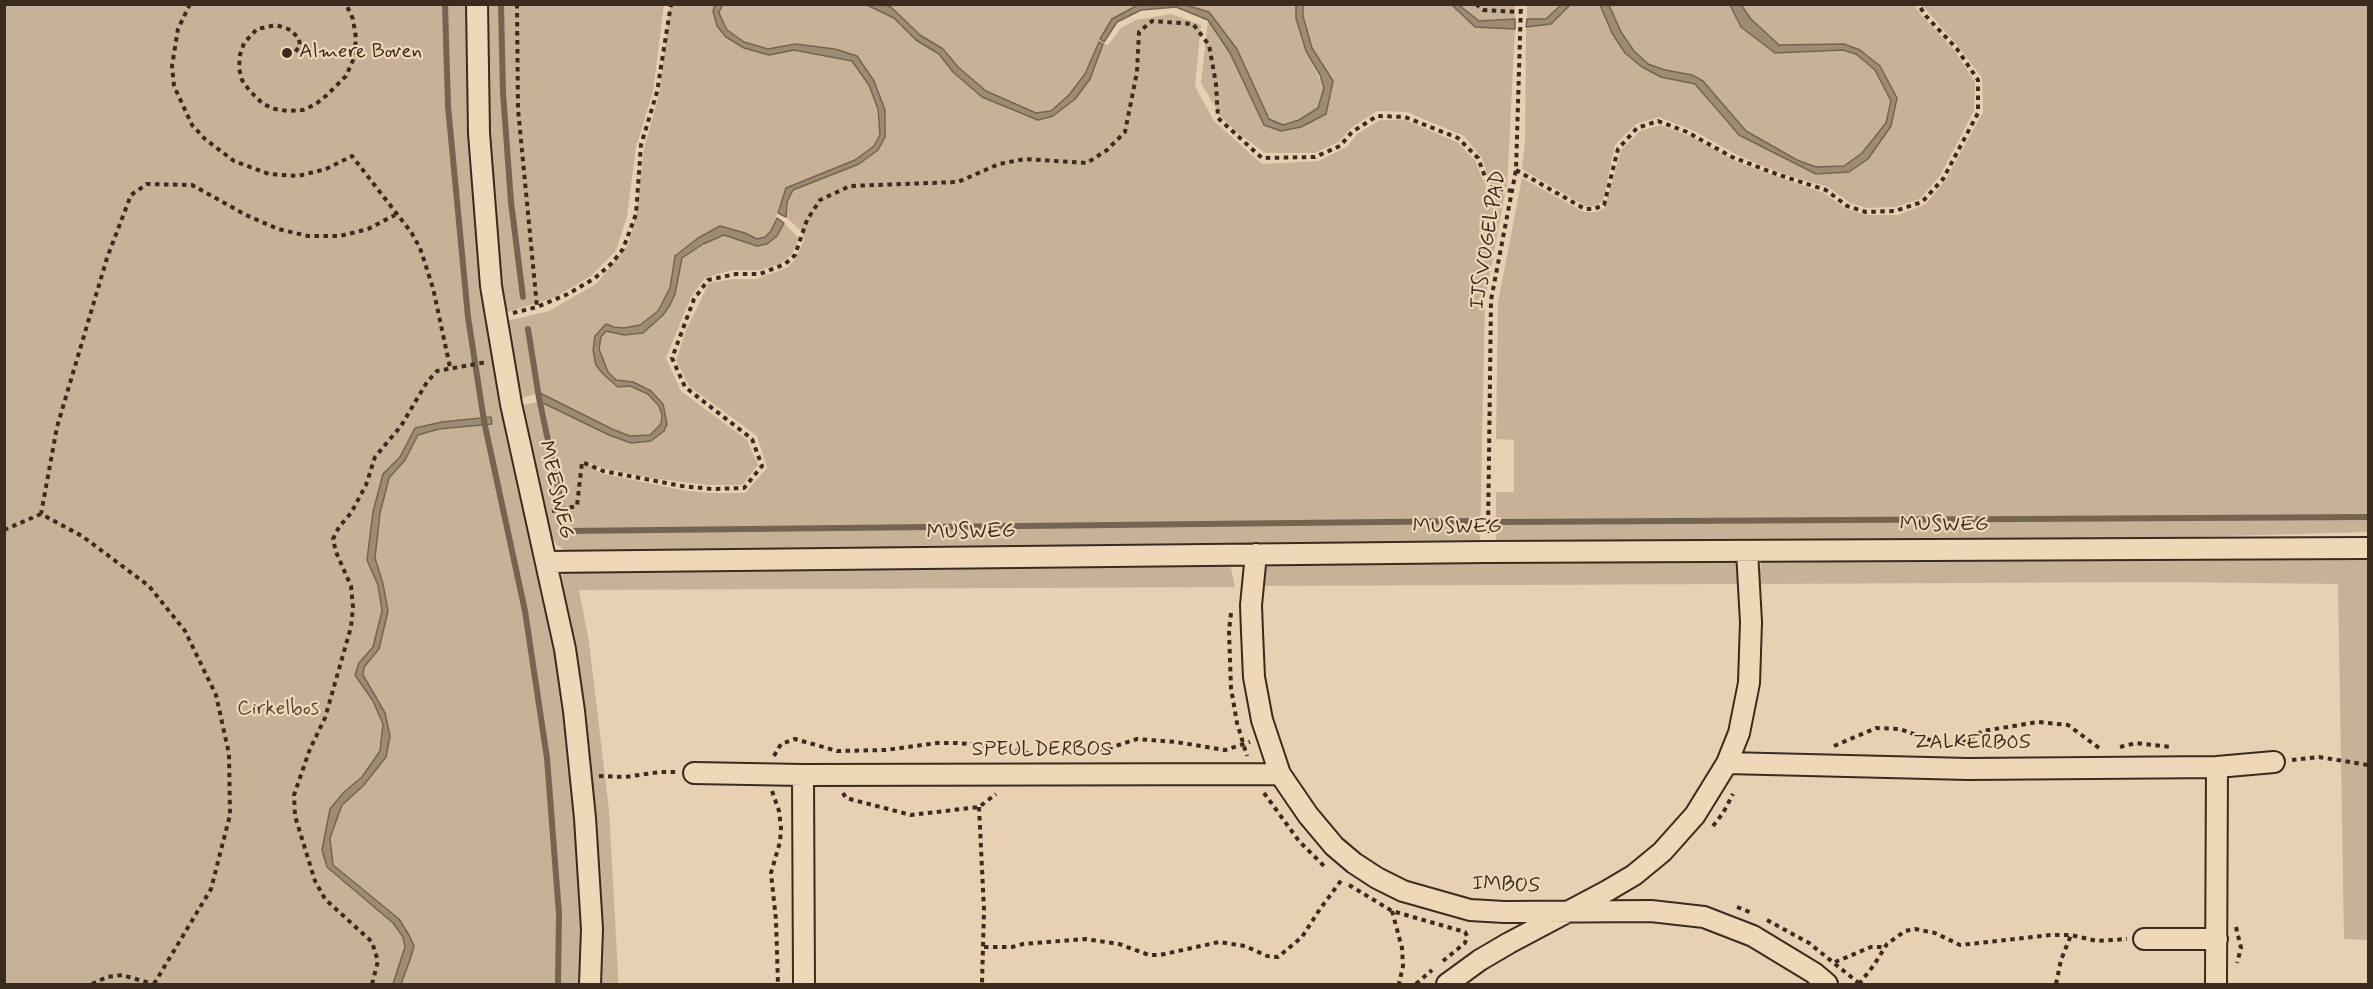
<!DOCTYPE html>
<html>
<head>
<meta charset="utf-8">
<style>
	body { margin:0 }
	#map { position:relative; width:2373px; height:989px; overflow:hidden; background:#e8d1b2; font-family:Mynerve,sans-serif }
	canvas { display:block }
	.frame { position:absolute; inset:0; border:6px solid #3b2a1e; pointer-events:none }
</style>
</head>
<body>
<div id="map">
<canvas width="2373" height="989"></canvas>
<div class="frame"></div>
</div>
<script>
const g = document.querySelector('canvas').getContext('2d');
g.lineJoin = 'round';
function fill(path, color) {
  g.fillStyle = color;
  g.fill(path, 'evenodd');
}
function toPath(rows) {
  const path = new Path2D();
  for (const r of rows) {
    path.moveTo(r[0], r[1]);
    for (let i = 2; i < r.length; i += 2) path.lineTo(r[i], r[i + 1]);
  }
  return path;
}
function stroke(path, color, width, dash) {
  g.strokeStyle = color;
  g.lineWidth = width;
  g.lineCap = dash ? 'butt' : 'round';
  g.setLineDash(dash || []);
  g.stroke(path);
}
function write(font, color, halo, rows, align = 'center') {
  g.font = font + ' Mynerve,sans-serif';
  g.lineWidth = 4.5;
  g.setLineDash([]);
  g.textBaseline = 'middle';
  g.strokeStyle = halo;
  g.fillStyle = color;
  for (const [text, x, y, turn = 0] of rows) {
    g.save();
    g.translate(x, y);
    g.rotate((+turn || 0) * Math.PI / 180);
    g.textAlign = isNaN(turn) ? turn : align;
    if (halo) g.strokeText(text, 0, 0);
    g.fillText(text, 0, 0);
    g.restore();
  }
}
fill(toPath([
	[4,5,475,5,478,213,560,663,579,817,585,984,5,984],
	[485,5,664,5,653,92,636,147,627,216,616,251,590,277,553,298,501,314,488,171],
	[670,5,715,5,713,12,726,37,769,55,794,50,852,61,869,85,878,109,880,135,874,146,855,160,786,188,771,231,765,237,757,239,745,233,720,226,698,238,672,269,670,288,658,311,640,325,624,328,606,324,593,350,618,387,630,386,648,394,659,406,662,415,661,424,650,436,630,436,612,429,540,393,518,399,502,322,549,311,596,284,628,245,636,215,644,148,659,95],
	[722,5,867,5,894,18,916,40,939,54,953,72,1038,120,1053,116,1090,79,1103,44,1108,45,1121,28,1136,20,1171,14,1201,25,1195,86,1214,121,1262,164,1318,161,1347,147,1357,134,1380,120,1405,120,1457,142,1475,160,1487,190,1505,194,1485,300,1480,542,569,553,557,545,547,530,519,406,541,401,609,435,631,443,664,431,663,404,633,382,616,380,608,372,599,349,601,337,606,331,613,333,643,333,663,315,675,294,682,258,703,244,724,235,757,246,777,236,784,223,799,238,792,254,780,264,761,270,732,270,705,278,691,297,666,358,681,391,747,440,758,465,742,485,707,485,650,478,602,468,586,461,600,473,682,490,711,493,745,493,767,468,757,436,689,386,676,360,686,330,709,283,733,279,756,279,788,267,796,258,804,240,802,232,786,217,787,202,793,190,859,164,878,150,885,110,857,56,835,49,795,44,768,49,744,42,727,30,719,13],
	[886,5,1142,5,1112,19,1085,74,1069,95,1051,111,1036,113,984,90,958,67,943,49,920,35,892,8],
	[1186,5,1296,5,1296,18,1306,51,1324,88,1318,108,1299,120,1283,125,1269,119,1209,12],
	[1303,5,1452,5,1475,27,1515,29,1507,188,1490,183,1482,158,1464,136,1407,112,1377,111,1351,128,1339,142,1315,153,1265,153,1237,132,1221,117,1201,83,1208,20,1230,53,1264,125,1281,131,1326,114,1333,81,1312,48,1303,16],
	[1459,5,1515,5,1515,19,1479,21],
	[1527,5,1561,5,1546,19,1527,19],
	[1570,5,1600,5,1612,33,1661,77,1695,84,1727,123,1816,174,1849,172,1891,126,1896,98,1880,66,1844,44,1779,45,1751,19,1741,5,1914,5,1922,16,1955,51,1975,82,1974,111,1940,176,1920,199,1895,207,1867,208,1850,203,1828,187,1783,174,1739,156,1694,131,1659,117,1636,124,1615,145,1603,201,1596,206,1587,207,1522,169,1525,142,1526,27,1551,24],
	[1609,5,1730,5,1741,27,1775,53,1843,50,1856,54,1875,70,1891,101,1886,123,1862,153,1844,166,1816,167,1797,160,1746,131,1703,81,1692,75,1665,70,1648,64,1634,51,1621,32],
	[1922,5,2368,5,2368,532,2085,540,1496,541,1496,492,1514,492,1514,440,1496,439,1498,302,1522,178,1584,212,1597,212,1605,208,1621,150,1640,131,1660,125,1692,137,1737,162,1824,193,1846,209,1867,215,1898,215,1926,204,1946,179,1983,112,1982,78,1957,45],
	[2368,555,2368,940,2344,939,2338,584,2168,582,1758,584,1762,557],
	[1736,558,1738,584,1261,586,1268,559],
	[1229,559,1235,587,579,590,589,642,609,810,618,973,618,984,597,984,560,585,561,576,573,567]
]), '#c8b297');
const water = toPath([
	[715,5,722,5,719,13,727,30,744,42,768,49,795,44,835,49,857,56,874,81,885,110,885,137,878,150,859,164,793,190,787,202,786,217,778,213,786,188,855,160,874,146,880,135,878,109,869,85,852,61,794,50,769,55,744,48,726,37,717,26,713,11,715,5],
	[867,5,886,5,892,8,920,35,943,49,958,67,986,91,1036,113,1051,111,1069,95,1085,74,1099,42,1103,44,1090,79,1075,99,1053,116,1038,120,982,97,953,72,939,54,916,40,894,18,867,5],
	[1138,5,1186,5,1209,12,1237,49,1269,119,1283,125,1299,120,1318,108,1324,88,1320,75,1306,51,1296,18,1296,5,1303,5,1303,16,1312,48,1333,81,1326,114,1301,127,1281,131,1264,125,1230,53,1208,20,1176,7,1141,10,1117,22,1104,42,1100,39,1112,19,1138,5],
	[1452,5,1459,5,1479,21,1515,19,1515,29,1475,27,1452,5],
	[1561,5,1570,5,1551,24,1526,27,1527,19,1546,19,1561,5],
	[1600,5,1609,5,1621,32,1634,51,1648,64,1665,70,1692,75,1703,81,1746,131,1797,160,1816,167,1844,166,1862,153,1886,123,1891,101,1875,70,1856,54,1843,50,1775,53,1741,27,1730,5,1741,5,1751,19,1779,45,1844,44,1860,50,1880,66,1897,98,1891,126,1868,159,1849,172,1816,174,1739,135,1695,84,1661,77,1642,67,1625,53,1612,33,1600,5],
	[777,218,784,223,777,236,767,244,757,246,724,235,703,244,682,258,675,294,670,305,663,315,643,333,624,335,606,331,601,337,599,349,608,372,616,380,633,382,651,391,663,404,667,424,664,431,651,441,631,443,609,435,539,401,540,393,612,429,630,436,650,435,661,424,662,415,659,406,648,394,630,386,618,387,603,374,596,365,593,350,595,336,606,324,614,327,624,328,640,325,658,311,670,288,675,256,698,238,720,226,745,233,757,239,765,237,771,231,777,218],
	[491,417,492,424,439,429,418,435,405,460,389,478,380,513,375,558,383,584,388,611,379,649,364,667,363,675,385,713,390,736,386,757,363,786,342,805,330,838,333,865,399,919,409,935,414,946,411,957,401,984,393,984,405,947,403,937,393,923,327,867,322,850,330,809,344,792,362,777,380,751,383,724,373,701,355,675,359,663,373,647,382,611,378,585,367,560,373,512,383,474,400,457,415,428,442,422,491,417]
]);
fill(water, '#9e8b74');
stroke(water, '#766452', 1.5);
stroke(toPath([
	[445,4,448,106,468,317,484,421,525,611,547,758,559,914,558,984],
	[501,4,503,93,511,202,523,297],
	[528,329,539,398,560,497],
	[1502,522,2368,517],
	[567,531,1475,521]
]), '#766452', 6);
const minor = toPath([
	[477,4,479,133,491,286,511,404,565,649,574,711,585,818,592,929,590,984],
	[1256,554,1251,605,1252,632,1254,677,1262,720,1280,774,1308,815,1334,846,1354,863,1377,878,1403,891,1470,910,1504,912,1651,911,1704,917,1753,936,1814,973,1827,984],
	[547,562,1488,552,2368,548],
	[1727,763,1968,769,2217,767,2216,984],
	[2217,767,2274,762],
	[694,773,803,775],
	[2144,939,2217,939],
	[804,984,803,775,1280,774],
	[1447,984,1480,960,1509,943,1607,891,1634,875,1662,852,1695,815,1727,763,1739,733,1749,683,1751,622,1747,551]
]);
stroke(minor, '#3b2a1e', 24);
stroke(toPath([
	[190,4,178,29,172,66,174,86,192,125,205,139,234,161,269,174,298,176,326,169,352,156,411,232,420,248,433,288,450,367],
	[517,4,518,109,537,307],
	[1476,4,1483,10,1521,12],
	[287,53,294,53,300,46,299,39,291,30,276,25,257,29,244,43,240,55,239,68,242,80,249,90,263,104,275,109,288,111,303,110,316,104,327,95,346,76,354,58,356,38,353,19,346,4],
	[1516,170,1585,209,1594,209,1604,205,1618,149,1637,128,1658,121,1687,132,1732,157,1779,175,1826,190,1847,206,1866,212,1895,211,1922,202,1943,179,1978,113,1978,80,1957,49,1926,16,1918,4],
	[513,313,537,307,568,294,595,278,612,263,623,249,636,214,641,145,657,92,671,4],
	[552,511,577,506,582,462,603,471,682,486,712,489,744,488,762,466,752,439,685,387,672,358,694,299,708,280,736,274,760,274,785,264,795,255,807,220,820,200,850,186,958,182,999,164,1025,159,1087,163,1107,150,1125,132,1137,72,1139,32,1152,21,1193,24,1209,45,1216,84,1218,118,1262,158,1315,157,1340,146,1352,132,1377,116,1405,117,1458,138,1478,158,1489,187,1512,191],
	[4,530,41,514],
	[1488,533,1491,300,1516,170,1521,4],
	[1231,613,1229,631,1231,688,1237,723,1247,756],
	[1834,746,1876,728,1900,729,1941,744,1959,745,1983,731,2038,722,2068,725,2099,748],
	[2120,747,2136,743,2172,747],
	[1091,754,1137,739,1176,742,1225,750,1250,742],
	[774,756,781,744,795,739,837,751,886,750,937,743,957,743,1005,747,1031,754],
	[2292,760,2319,757,2368,765],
	[599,776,625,777,660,772,676,772],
	[772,791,779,811,781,828,780,842,771,873,776,920,778,984],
	[843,793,846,798,911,815,979,807,996,794],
	[1264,793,1299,841,1324,866],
	[979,807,984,910,982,984],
	[1713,826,1723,813,1733,794],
	[1349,885,1392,911,1465,932,1467,936,1465,943,1443,961],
	[1737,907,1752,913],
	[1392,911,1402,948,1403,966,1399,984],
	[1767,920,1809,943,1860,984],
	[2236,927,2241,948,2237,963],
	[984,947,1012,947,1023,944,1085,939,1119,944,1149,955,1160,955,1219,942,1245,946,1267,956,1278,957,1302,937,1320,909,1343,878],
	[1835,962,1871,947,1884,947],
	[92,984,107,977,122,975,153,984],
	[154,984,211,889,230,815,229,754,216,695,185,631,149,586,82,536,41,514,57,427,107,258,131,195,147,184,192,185,246,215,278,229,308,236,340,236,368,229,395,215],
	[372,984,378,961,372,942,325,899,315,881,295,816,294,795,310,749,325,718,351,627,353,607,351,586,336,552,333,539,339,527,351,513,366,485,375,457,401,426,427,382,437,371,487,362],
	[1416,984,1432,970],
	[1859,984,1874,965,1887,944,1905,931,1915,929,1935,933,1960,945,2050,935,2071,935,2097,941,2127,939],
	[2056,984,2061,960,2071,935]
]), '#3b2a1e', 4, [4.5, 4.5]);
stroke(minor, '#efd8b8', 20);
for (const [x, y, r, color] of [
	[287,53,6,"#3b2a1e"]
]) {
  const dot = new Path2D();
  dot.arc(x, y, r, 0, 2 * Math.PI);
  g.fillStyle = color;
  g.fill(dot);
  stroke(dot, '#efd8b8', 2);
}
write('21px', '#3b2a1e', '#efd8b8', [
	["Almere Boven",299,53]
], 'left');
write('21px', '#3b2a1e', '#efd8b8', [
	["IJSVOGELPAD",1489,240,-81],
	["MEESWEG",555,490,77],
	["MUSWEG",1944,526],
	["MUSWEG",1457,528],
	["MUSWEG",971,533,-1],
	["ZALKERBOS",1972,744],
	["SPEULDERBOS",1042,751],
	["IMBOS",1506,886,2]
]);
write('21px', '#574536', '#efd8b8', [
	["Cirkelbos",278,710]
]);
</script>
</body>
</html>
